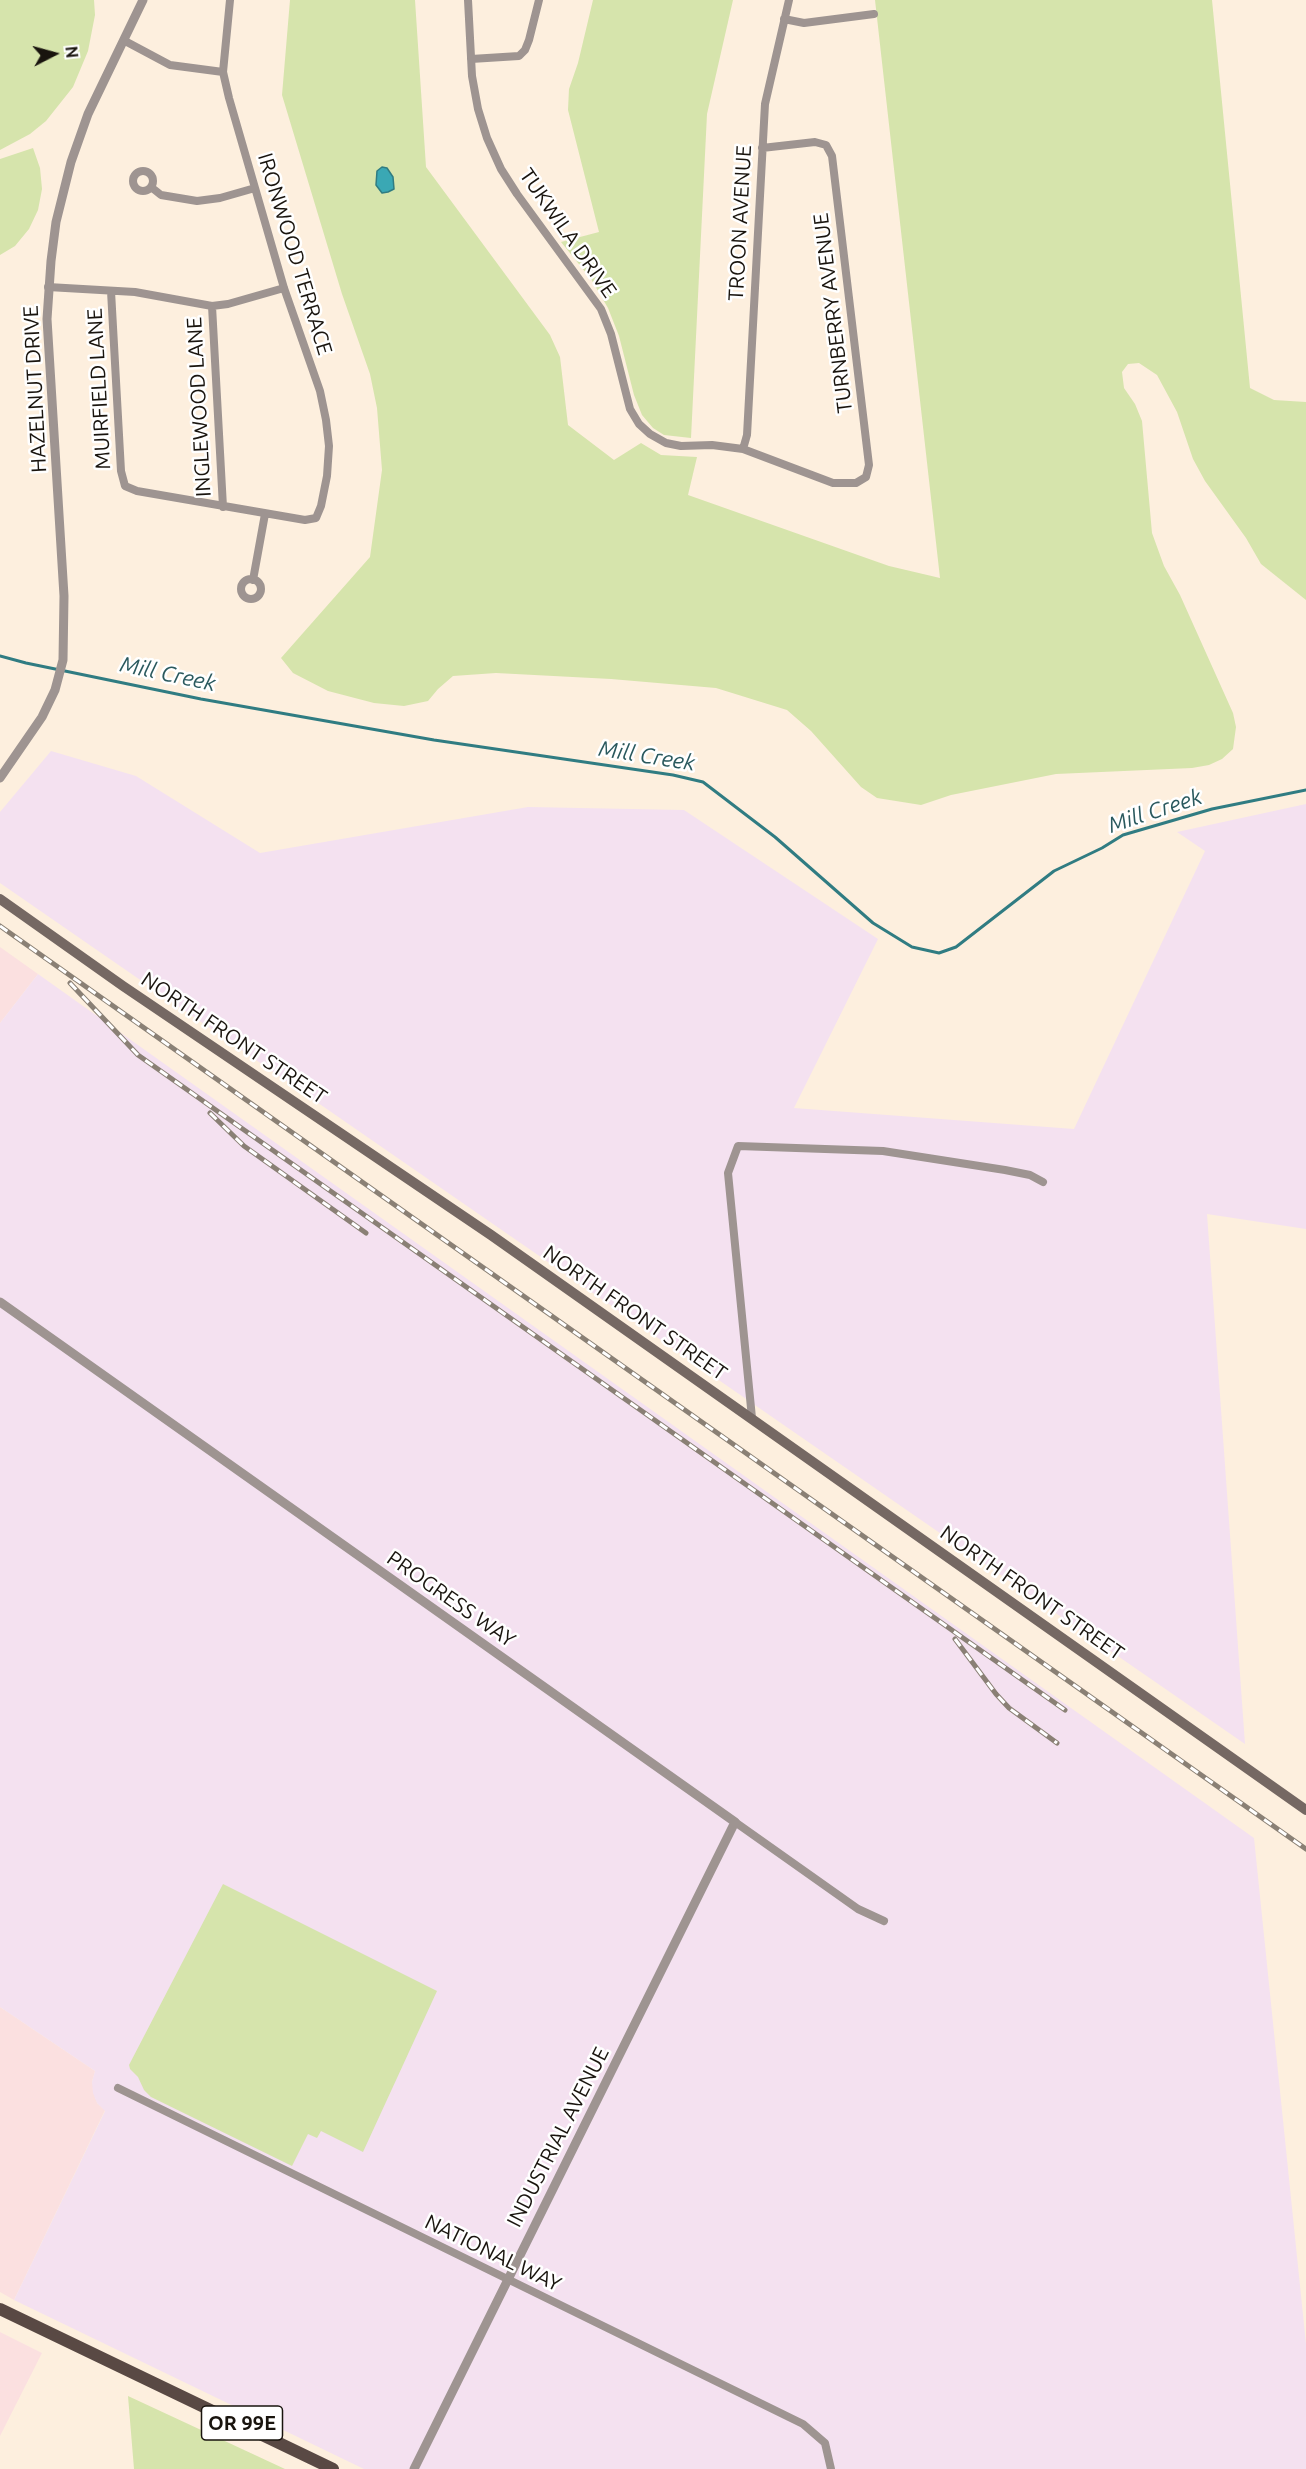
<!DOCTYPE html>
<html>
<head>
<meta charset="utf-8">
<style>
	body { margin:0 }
	#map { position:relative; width:1306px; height:2469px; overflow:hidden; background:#fdefde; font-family:Ubuntu,sans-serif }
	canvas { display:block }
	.north { position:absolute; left:24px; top:24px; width:60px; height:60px; -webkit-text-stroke:4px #fff; paint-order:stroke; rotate:84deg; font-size:16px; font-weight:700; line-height:24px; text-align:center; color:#19140e }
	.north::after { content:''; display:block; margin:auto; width:21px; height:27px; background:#19140e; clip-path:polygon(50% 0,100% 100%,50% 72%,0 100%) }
</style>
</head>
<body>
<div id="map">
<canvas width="1306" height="2469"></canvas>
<div class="north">N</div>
</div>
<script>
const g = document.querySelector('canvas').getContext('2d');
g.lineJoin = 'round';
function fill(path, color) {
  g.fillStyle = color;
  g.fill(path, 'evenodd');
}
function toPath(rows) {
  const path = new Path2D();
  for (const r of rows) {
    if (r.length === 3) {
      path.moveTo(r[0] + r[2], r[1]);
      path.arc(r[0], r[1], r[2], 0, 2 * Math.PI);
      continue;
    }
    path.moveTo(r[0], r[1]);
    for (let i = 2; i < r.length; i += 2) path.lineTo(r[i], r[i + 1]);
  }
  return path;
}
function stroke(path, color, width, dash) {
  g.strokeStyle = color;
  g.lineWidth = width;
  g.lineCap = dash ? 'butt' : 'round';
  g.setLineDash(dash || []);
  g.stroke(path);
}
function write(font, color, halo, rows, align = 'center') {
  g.font = font + ' Ubuntu,sans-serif';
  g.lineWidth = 5;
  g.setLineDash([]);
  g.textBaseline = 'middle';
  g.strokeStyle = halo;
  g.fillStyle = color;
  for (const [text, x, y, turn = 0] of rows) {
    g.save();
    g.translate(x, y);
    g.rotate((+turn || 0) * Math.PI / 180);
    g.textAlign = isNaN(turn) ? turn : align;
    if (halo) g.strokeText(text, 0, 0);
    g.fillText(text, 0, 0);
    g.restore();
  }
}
fill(toPath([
	[0,947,38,974,0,1023],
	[0,2007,95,2071,92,2082,97,2103,105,2110,14,2300,0,2292],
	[0,2332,42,2353,0,2436]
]), '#fbe0e0');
fill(toPath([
	[51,751,136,776,260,853,528,807,684,810,878,939,794,1108,1074,1129,1205,851,1177,832,1306,804,1306,1229,1207,1214,1245,1744,0,883,0,812],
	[38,974,1254,1838,1306,2344,1306,2469,364,2469,14,2300,105,2111,97,2103,93,2093,92,2082,95,2071,0,2007,0,1023]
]), '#f4e1f0');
fill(toPath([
	[0,0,94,0,95,15,88,51,73,87,46,121,30,134,0,150],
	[290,0,415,0,426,167,550,335,560,357,568,425,614,460,641,443,661,455,697,457,688,495,889,566,940,578,875,0,1212,0,1250,388,1274,400,1306,402,1306,600,1261,564,1246,538,1205,481,1193,459,1177,412,1157,375,1139,363,1128,364,1122,372,1124,388,1135,404,1142,421,1152,533,1164,566,1180,595,1233,713,1236,727,1233,749,1222,759,1209,765,1192,768,1056,774,951,795,921,805,877,798,861,787,811,731,787,710,716,688,611,679,496,673,453,676,438,689,428,701,404,706,374,703,328,691,293,673,281,658,370,557,382,470,377,408,370,374,342,294,282,95],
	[593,0,733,0,707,114,691,438,664,435,653,428,642,415,634,395,619,336,608,308,591,279,561,242,599,232,568,110,569,89,578,63],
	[33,148,40,168,42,189,38,210,29,229,15,246,0,255,0,159],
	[223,1884,437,1991,363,2152,321,2131,317,2138,308,2134,292,2166,151,2097,144,2090,138,2077,130,2069,129,2065],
	[128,2396,285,2469,134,2469]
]), '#d6e4ac');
const water = toPath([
	[382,167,387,168,393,177,394,189,388,192,382,193,376,185,377,171,382,167]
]);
fill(water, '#3aa8b4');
stroke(water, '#307c82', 1.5);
stroke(toPath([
	[0,656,26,663,201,699,434,740,673,775,703,782,775,837,873,923,912,947,939,953,956,947,1054,871,1102,848,1123,835,1212,809,1306,790]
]), '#307c82', 3);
stroke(toPath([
	[468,0,472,76,478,109,487,138,501,169,517,194,601,309,611,334,630,409,639,424,650,434,666,443,681,446,712,445,743,449,833,483,856,483,866,477,869,465,832,156,826,145,815,142,762,148],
	[784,19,804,23,874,14],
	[125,41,170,65,223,72],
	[471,59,519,56,525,50,529,40,539,0],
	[143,181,10],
	[151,187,161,195,197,201,220,198,255,188],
	[48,287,135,292,212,306,228,304,284,288],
	[111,291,121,471,125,486,137,491,305,520,316,518,321,506,327,476,329,446,326,420,320,391,284,288,229,98,223,72,230,0],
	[212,306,223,507],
	[743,449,747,435,765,104,789,0],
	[251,589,10],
	[253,580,265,514],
	[752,1418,728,1173,738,1146,883,1151,1005,1170,1030,1175,1043,1182],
	[735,1822,858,1909,884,1921],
	[118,2088,803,2424,825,2443,831,2469]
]), '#9e9491', 8);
stroke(toPath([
	[0,778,42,717,55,690,63,660,64,596,47,319,51,261,56,222,71,162,88,114,143,0],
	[0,1302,735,1822,414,2469]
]), '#9e9491', 9);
stroke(toPath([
	[0,899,123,986,491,1235,1306,1810]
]), '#756863', 10);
stroke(toPath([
	[0,2309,333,2469]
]), '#594944', 12);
const rail = toPath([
	[0,926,1306,1849],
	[70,983,138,1055,1065,1710],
	[210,1113,244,1146,366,1233],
	[955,1639,996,1694,1009,1708,1057,1743]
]);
stroke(rail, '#8a8075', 5);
stroke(rail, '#fff', 3, [9]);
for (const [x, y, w] of [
	[242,2423,81]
]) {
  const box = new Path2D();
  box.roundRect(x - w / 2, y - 17, w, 34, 4.5);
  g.fillStyle = '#fff';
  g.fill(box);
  stroke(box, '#19140e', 1.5);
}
write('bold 20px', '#19140e', null, [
	["OR 99E",242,2423]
]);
write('21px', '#19140e', '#fff', [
	["TROON AVENUE",740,223,-87],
	["TUKWILA DRIVE",568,233,55],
	["IRONWOOD TERRACE",295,254,73],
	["TURNBERRY AVENUE",833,313,-97],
	["HAZELNUT DRIVE",35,389,-93],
	["MUIRFIELD LANE",99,389,-93],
	["INGLEWOOD LANE",199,407,-93],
	["NORTH FRONT STREET",234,1038,34],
	["NORTH FRONT STREET",635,1313,35],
	["NORTH FRONT STREET",1032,1593,35],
	["PROGRESS WAY",451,1599,35],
	["INDUSTRIAL AVENUE",558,2137,-63],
	["NATIONAL WAY",493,2253,26]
]);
write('italic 22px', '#2a595e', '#fff', [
	["Mill Creek",168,674,12],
	["Mill Creek",647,756,9],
	["Mill Creek",1155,811,-18]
]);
</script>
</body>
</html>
